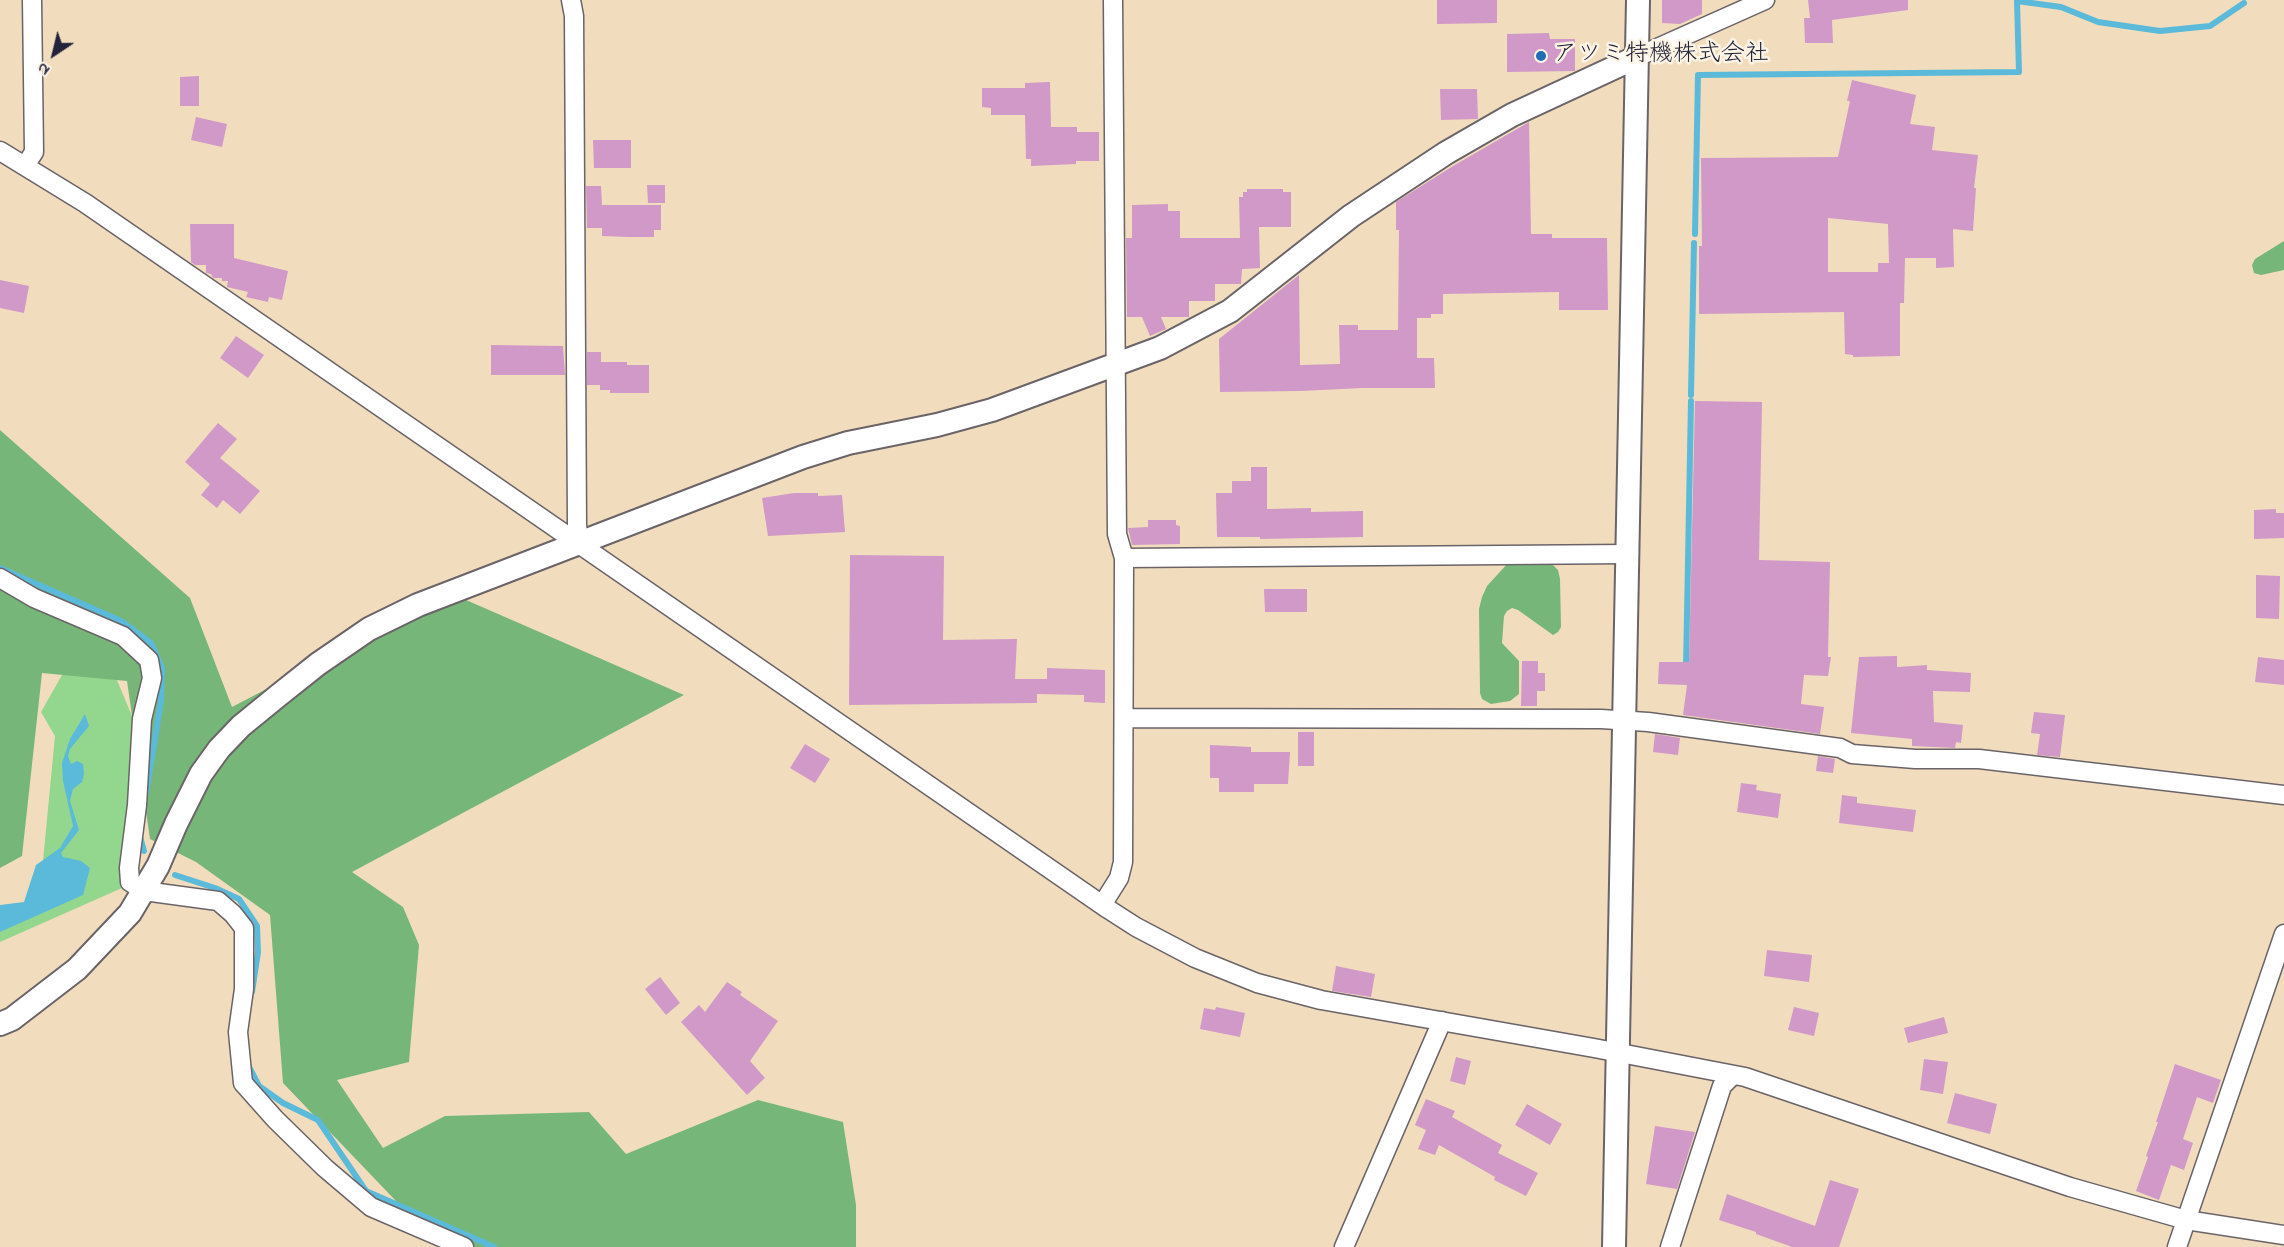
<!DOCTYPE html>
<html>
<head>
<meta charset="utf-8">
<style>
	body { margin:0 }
	#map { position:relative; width:2284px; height:1247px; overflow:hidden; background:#f1ddbd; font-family:"Indie Flower",sans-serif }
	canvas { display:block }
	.north { position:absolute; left:24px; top:24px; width:60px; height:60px; -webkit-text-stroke:4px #fcf5e5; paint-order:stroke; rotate:215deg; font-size:16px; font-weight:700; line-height:24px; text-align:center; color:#22223b }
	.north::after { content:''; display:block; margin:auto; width:21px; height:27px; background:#22223b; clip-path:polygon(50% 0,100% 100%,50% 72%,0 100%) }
</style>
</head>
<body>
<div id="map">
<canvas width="2284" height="1247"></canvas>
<div class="north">N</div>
</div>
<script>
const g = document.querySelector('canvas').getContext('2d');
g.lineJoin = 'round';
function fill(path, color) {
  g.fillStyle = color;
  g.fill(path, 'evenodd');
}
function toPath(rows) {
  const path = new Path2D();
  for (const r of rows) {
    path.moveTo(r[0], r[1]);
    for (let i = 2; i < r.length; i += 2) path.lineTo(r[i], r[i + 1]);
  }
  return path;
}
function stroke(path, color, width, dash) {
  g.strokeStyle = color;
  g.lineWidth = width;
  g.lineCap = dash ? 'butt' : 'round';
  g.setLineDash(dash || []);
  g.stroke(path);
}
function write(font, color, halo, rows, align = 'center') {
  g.font = font + ' "Indie Flower","Klee One",sans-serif';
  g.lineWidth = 5;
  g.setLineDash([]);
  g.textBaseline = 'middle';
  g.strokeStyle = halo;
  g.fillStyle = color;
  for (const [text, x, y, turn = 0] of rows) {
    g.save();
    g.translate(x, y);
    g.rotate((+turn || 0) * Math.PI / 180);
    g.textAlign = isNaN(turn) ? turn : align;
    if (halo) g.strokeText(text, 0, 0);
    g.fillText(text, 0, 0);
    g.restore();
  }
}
fill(toPath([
	[101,642,132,716,140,755,136,811,122,888,0,942,0,909,22,904,40,892,55,736,41,712,62,675]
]), '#93d68e');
fill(toPath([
	[2284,241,2284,270,2261,275,2254,273,2252,265,2255,259],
	[0,430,190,598,232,707,450,593,684,695,352,872,403,907,419,945,409,1062,337,1080,383,1148,445,1116,589,1112,626,1154,758,1100,843,1122,856,1205,856,1247,440,1247,283,1083,270,915,196,862,150,839,127,681,42,673,22,856,0,868],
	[1508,563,1551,563,1558,570,1560,579,1561,627,1558,632,1553,635,1518,610,1512,608,1507,611,1504,616,1502,643,1519,661,1519,694,1510,701,1491,704,1482,699,1480,693,1479,609,1482,597,1487,586]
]), '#76b779');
fill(toPath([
	[85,714,89,726,70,749,68,756,71,764,77,761,83,764,84,774,82,782,73,789,70,801,79,830,61,853,63,857,81,861,90,868,83,895,0,932,0,905,24,902,36,865,60,848,73,826,63,781,62,763,70,739]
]), '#5bbad9');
stroke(toPath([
	[1695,234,1698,75,2019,72,2017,1,2061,7,2098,22,2160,31,2210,26,2244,3],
	[1691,395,1694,243],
	[0,568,121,621,151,643,162,668,161,701,146,794],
	[1686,668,1691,401],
	[139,833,144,851],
	[175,875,215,888,239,899,257,926,258,952,252,992],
	[248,1065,259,1086,283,1103,318,1120,366,1191,494,1247]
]), '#5bbad9', 6);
fill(toPath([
	[1437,0,1497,0,1497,23,1437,24],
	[1662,0,1702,0,1702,14,1680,24,1662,23],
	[1808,0,1908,0,1908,10,1832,20,1833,43,1805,43,1804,18,1810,18],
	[1549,33,1550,39,1575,39,1575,71,1507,72,1507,34],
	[199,76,199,106,180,106,180,77],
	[1852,80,1916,95,1910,124,1935,127,1932,150,1978,155,1974,188,1976,188,1973,231,1953,229,1954,267,1936,268,1936,258,1905,258,1904,303,1900,303,1900,356,1853,357,1853,355,1845,354,1844,312,1699,314,1699,246,1702,246,1701,158,1838,157,1850,101,1847,101],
	[1828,218,1888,224,1889,263,1878,263,1878,272,1828,272],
	[1050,82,1051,127,1077,127,1077,132,1099,132,1099,161,1076,161,1076,164,1031,166,1031,159,1026,159,1025,115,991,115,991,108,982,107,982,88,1025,88,1025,83],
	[1440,89,1477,89,1478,119,1441,120],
	[196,117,227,124,222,147,191,140],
	[1529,122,1531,234,1552,234,1552,238,1607,238,1608,310,1559,310,1559,292,1443,294,1443,314,1431,314,1431,318,1417,318,1417,358,1434,358,1435,388,1363,388,1301,391,1220,392,1219,339,1299,275,1300,365,1340,364,1339,325,1358,325,1358,330,1398,330,1399,230,1396,230,1396,202,1453,166],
	[593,140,631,140,631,168,594,168],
	[647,185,665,185,665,203,648,203],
	[586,186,601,186,602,205,661,205,661,230,654,230,654,237,628,237,602,236,602,228,587,228],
	[1247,189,1283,189,1283,192,1291,192,1291,227,1259,227,1260,268,1242,269,1241,284,1215,284,1215,301,1189,301,1189,317,1161,317,1166,329,1150,336,1142,317,1127,317,1126,238,1132,238,1132,205,1168,204,1168,211,1180,211,1180,238,1240,238,1239,197,1243,197,1243,192,1247,192],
	[190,224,234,224,234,258,288,271,282,300,269,297,268,302,246,297,248,292,227,287,228,281,222,281,222,278,213,278,211,274,206,273,206,265,195,265,191,262],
	[0,280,29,286,24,313,0,308],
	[236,336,264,355,248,378,220,358],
	[491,345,563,346,565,375,491,375],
	[587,352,601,352,601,362,627,362,627,365,649,365,649,393,610,393,610,390,600,390,600,385,587,385],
	[1695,401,1762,402,1759,560,1830,562,1828,657,1831,657,1828,676,1804,675,1801,704,1824,707,1820,734,1683,715,1687,685,1658,684,1659,662,1689,662],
	[218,423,237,439,220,458,260,491,240,514,223,500,217,508,201,495,210,484,185,462],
	[1251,467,1267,467,1267,509,1311,508,1311,512,1363,511,1363,537,1260,539,1260,537,1217,537,1216,493,1232,493,1232,481,1251,481],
	[794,493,818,493,818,496,842,495,845,532,768,536,762,498],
	[2276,509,2276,513,2284,513,2284,538,2254,539,2254,510],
	[1148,520,1176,520,1176,525,1180,526,1180,544,1132,545,1128,528,1148,527],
	[850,555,944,556,943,640,1017,639,1015,679,1047,679,1047,668,1105,670,1105,703,1084,702,1084,695,1037,694,1037,703,849,705],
	[2256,575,2280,576,2279,619,2256,618],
	[1264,589,1307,589,1307,612,1265,612],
	[1897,656,1897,667,1927,665,1927,670,1971,673,1970,692,1933,691,1934,722,1963,725,1961,743,1956,742,1955,748,1912,746,1912,739,1851,733,1859,657],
	[2258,657,2284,660,2284,685,2255,682],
	[1522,661,1538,661,1538,673,1545,673,1545,691,1537,691,1537,706,1521,706],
	[2034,712,2065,715,2060,757,2037,755,2040,734,2031,733],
	[1298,732,1314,732,1314,766,1298,766],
	[1655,734,1680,738,1678,755,1653,752],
	[805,744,830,759,815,783,790,768],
	[1210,745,1251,747,1251,752,1290,752,1288,784,1254,784,1254,792,1219,792,1219,778,1210,778],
	[1818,756,1835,759,1833,773,1816,771],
	[1741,783,1757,785,1756,790,1781,794,1778,818,1737,812],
	[1842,795,1857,797,1857,803,1916,810,1913,832,1839,823],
	[1767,950,1812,955,1809,982,1764,976],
	[1336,966,1375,974,1371,997,1332,991],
	[660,977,680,1003,666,1015,645,989],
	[727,982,742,992,740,995,778,1021,750,1061,765,1078,747,1095,681,1022,699,1005,705,1012],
	[1216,1007,1245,1013,1240,1037,1200,1029,1204,1008,1215,1010],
	[1794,1007,1819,1013,1814,1036,1788,1030],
	[1944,1017,1948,1033,1908,1043,1904,1028],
	[1456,1057,1471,1061,1465,1085,1450,1081],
	[1924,1059,1948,1062,1943,1094,1920,1090],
	[2175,1064,2221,1080,2213,1103,2197,1097,2183,1139,2193,1143,2184,1170,2171,1165,2159,1200,2136,1191,2148,1157,2146,1156,2158,1122,2156,1122],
	[1955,1093,1997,1104,1990,1134,1947,1123],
	[1426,1099,1455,1111,1452,1117,1502,1145,1498,1153,1538,1173,1526,1196,1494,1180,1495,1177,1439,1145,1435,1155,1418,1149,1426,1130,1415,1125],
	[1527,1104,1562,1124,1550,1145,1515,1125],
	[1655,1126,1695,1132,1677,1189,1646,1184],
	[1830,1180,1859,1189,1839,1247,1792,1247,1756,1234,1756,1232,1719,1220,1727,1194,1815,1226]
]), '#d099c8');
const minor = toPath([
	[571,0,574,16,577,525,579,543],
	[1637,57,1765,0],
	[0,151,85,203,1108,909,1136,927,1195,958,1257,983,1321,1000,1594,1048,1745,1077,2070,1187,2186,1220,2284,1235],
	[25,166,34,152,32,0],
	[1124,558,1628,554],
	[0,578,34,598,123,636,149,660,152,678,142,719,137,805,129,868,130,882,144,891,218,901,233,914,244,928,244,989,238,1032,243,1083,275,1119,325,1168,371,1207,464,1247],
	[1124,718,1601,719,1648,722,1840,748,1852,754,1915,759,1979,759,2284,795],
	[1102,905,1119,878,1123,862,1124,558,1117,534,1113,0],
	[1344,1247,1442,1021],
	[1670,1247,1722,1086,1733,1075],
	[2177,1247,2284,934]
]);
const tertiary = toPath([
	[0,1024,12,1019,77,969,130,913,158,866,176,824,201,774,219,749,241,726,279,695,318,664,369,629,418,605,803,457,848,443,937,425,992,410,1160,348,1230,311,1351,216,1446,153,1512,115,1637,57],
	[1614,1247,1638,0]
]);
stroke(minor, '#6a6368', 21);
stroke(tertiary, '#6a6368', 26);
stroke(minor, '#fff', 18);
stroke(tertiary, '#fff', 22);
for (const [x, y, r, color] of [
	[1541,56,6,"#1f6fb2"]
]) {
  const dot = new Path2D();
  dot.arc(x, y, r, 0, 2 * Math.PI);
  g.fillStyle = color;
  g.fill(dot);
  stroke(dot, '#fcf5e5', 2);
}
write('24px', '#22223b', '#fcf5e5', [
	["アツミ特機株式会社",1553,56]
], 'left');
</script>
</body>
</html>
